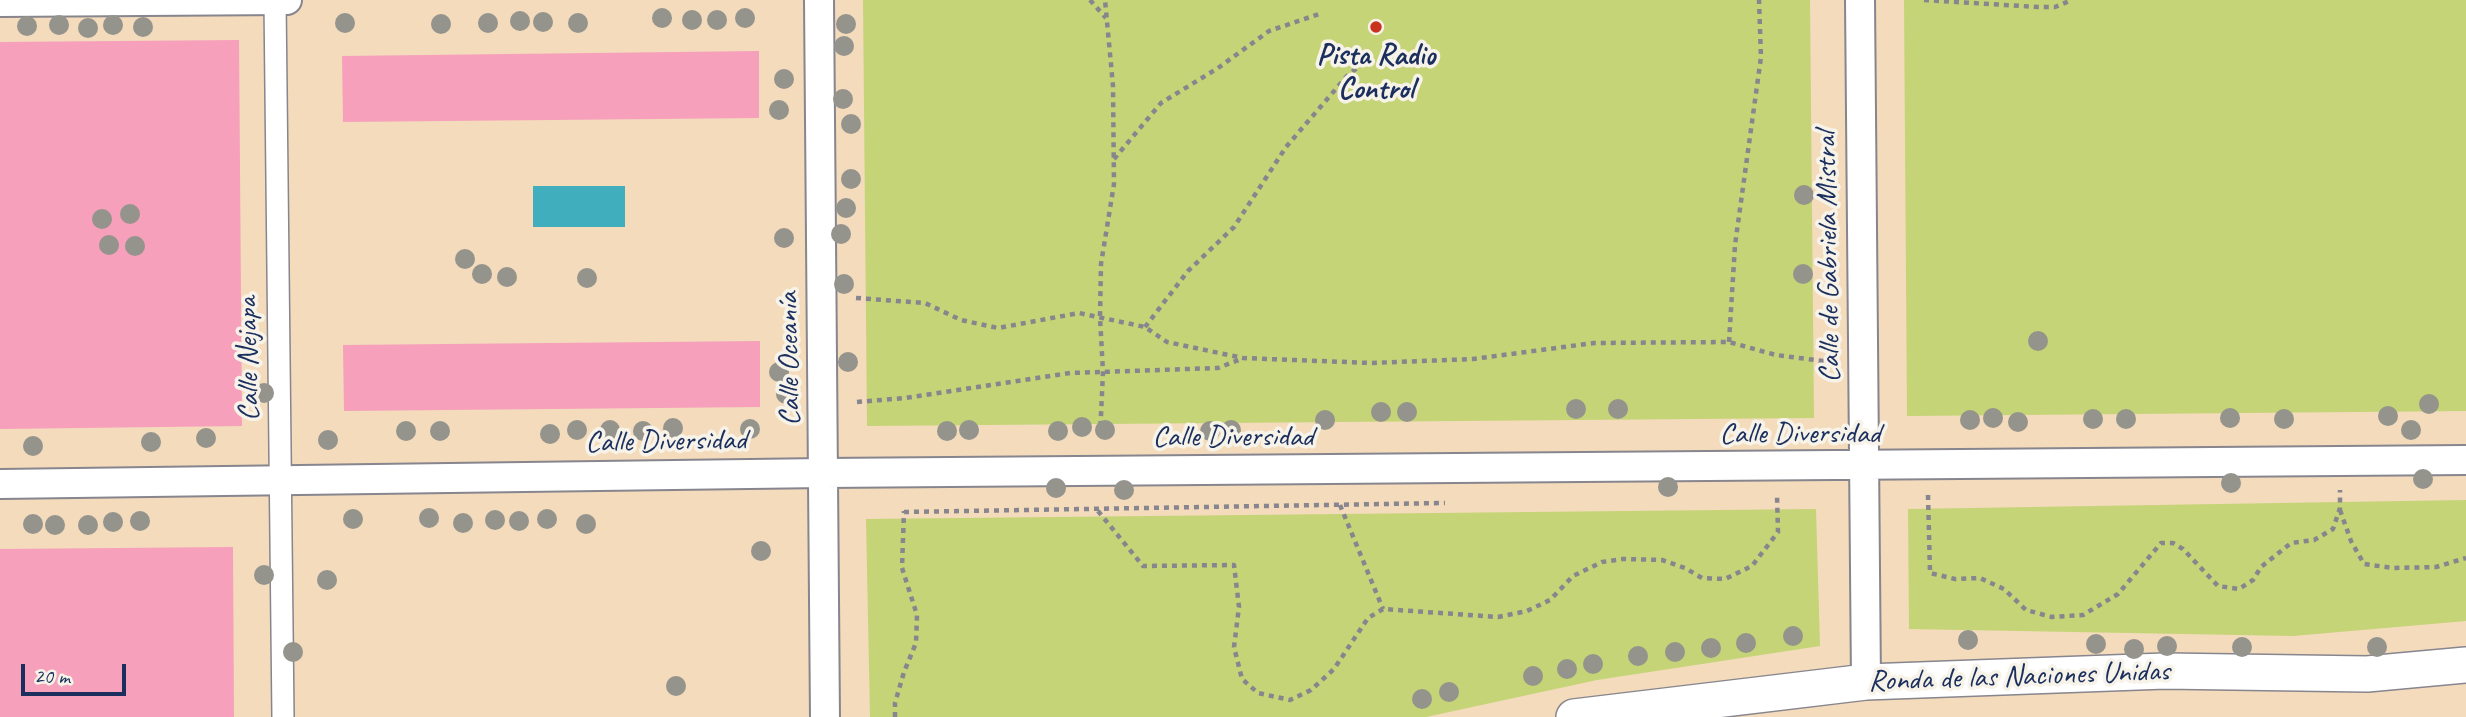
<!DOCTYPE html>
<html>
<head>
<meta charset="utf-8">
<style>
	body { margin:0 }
	#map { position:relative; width:2466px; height:717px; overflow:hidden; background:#f3dbbc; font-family:Caveat,sans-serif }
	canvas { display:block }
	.scale { position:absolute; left:21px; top:664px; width:105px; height:32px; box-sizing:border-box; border:4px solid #1b2f5e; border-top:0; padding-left:9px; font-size:21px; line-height:24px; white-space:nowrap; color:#1b2f5e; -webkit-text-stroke:5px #f7f3e8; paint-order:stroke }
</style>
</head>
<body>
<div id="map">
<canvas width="2466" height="717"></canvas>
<div class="scale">20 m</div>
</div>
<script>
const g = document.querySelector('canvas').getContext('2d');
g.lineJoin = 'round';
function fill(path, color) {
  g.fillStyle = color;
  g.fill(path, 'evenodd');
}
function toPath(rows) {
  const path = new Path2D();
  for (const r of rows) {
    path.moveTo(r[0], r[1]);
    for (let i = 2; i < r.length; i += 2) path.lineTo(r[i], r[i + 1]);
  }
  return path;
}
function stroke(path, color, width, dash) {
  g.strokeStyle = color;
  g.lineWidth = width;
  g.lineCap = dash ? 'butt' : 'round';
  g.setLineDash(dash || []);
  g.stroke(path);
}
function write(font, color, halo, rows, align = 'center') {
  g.font = font + ' Caveat,sans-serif';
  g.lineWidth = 7;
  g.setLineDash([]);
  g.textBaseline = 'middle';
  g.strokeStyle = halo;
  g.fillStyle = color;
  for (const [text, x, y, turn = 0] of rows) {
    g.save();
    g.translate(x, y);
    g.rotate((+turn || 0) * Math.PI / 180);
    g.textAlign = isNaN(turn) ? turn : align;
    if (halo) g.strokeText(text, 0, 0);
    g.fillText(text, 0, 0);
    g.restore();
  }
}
fill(toPath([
	[863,0,1810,0,1814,418,867,426],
	[1904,0,2466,0,2466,411,1907,416],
	[2466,500,2466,621,2293,636,1909,629,1908,509],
	[1816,509,1820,646,1597,680,1426,717,870,717,866,519]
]), '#c5d476');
fill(toPath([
	[533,186,625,186,625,227,533,227]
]), '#40aebc');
fill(toPath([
	[239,40,242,426,0,429,0,42],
	[759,51,759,118,343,122,342,56],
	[760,341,760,407,344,411,343,345],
	[233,547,234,717,0,717,0,549]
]), '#f6a0bc');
const pedestrian = toPath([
	[275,0,283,717]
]);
const minor = toPath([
	[819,0,825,717],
	[1860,0,1866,682],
	[0,2,287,0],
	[0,484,824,473,2466,460]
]);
const tertiary = toPath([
	[1574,717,1866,682,2165,671,2367,674,2466,665]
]);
stroke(pedestrian, '#87858d', 24);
stroke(minor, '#87858d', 32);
stroke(tertiary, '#87858d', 38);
stroke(toPath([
	[1090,0,1106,18],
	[1924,0,2038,7,2055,7,2072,0],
	[1114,159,1161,103,1218,68,1269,31,1322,13],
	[856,298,925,303,961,320,998,328,1079,313,1145,327,1167,342,1243,358,1371,363,1473,359,1594,343,1729,342,1776,355,1831,362],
	[1145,327,1188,271,1234,227,1286,147,1347,76,1367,60],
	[1729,342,1735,245,1761,57,1759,0],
	[857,402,905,398,1070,373,1218,368,1241,359],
	[1100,436,1103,372,1100,317,1101,264,1114,184,1113,86,1105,0],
	[1928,495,1930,573,1955,579,1980,578,2004,589,2026,610,2052,617,2083,615,2118,594,2161,543,2173,543,2183,549,2218,586,2239,589,2253,580,2261,567,2291,543,2314,540,2333,529,2340,508,2340,490],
	[1340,505,1383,609],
	[2340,510,2351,541,2364,564,2393,568,2436,567,2466,558],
	[1098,511,1143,566,1234,565,1239,607,1234,647,1242,679,1258,693,1290,700,1311,690,1334,669,1368,618,1383,609,1498,617,1527,611,1550,600,1573,576,1602,562,1623,559,1662,560,1685,568,1702,578,1725,579,1752,566,1778,532,1777,495],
	[904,512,1445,503],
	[895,717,895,703,904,672,916,643,917,615,902,568,904,511]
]), '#87858d', 4.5, [5, 5]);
stroke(pedestrian, '#fff', 21);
stroke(minor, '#fff', 28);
stroke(tertiary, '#fff', 35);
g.fillStyle = '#94938c';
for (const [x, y] of [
	[662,18],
	[745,18],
	[692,20],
	[717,20],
	[520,21],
	[543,22],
	[345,23],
	[488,23],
	[578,23],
	[441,24],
	[846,24],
	[59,25],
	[113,25],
	[27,26],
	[143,27],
	[88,28],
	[844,46],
	[784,79],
	[843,99],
	[779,110],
	[851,124],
	[851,179],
	[1804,195],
	[846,208],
	[130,214],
	[102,219],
	[841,234],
	[784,238],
	[109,245],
	[135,246],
	[465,259],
	[482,274],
	[1803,274],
	[507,277],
	[587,278],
	[844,284],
	[2038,341],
	[848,362],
	[779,372],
	[264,393],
	[786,394],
	[2429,404],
	[1576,409],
	[1618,409],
	[1381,412],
	[1407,412],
	[2388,416],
	[1993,418],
	[2230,418],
	[2093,419],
	[2126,419],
	[2284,419],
	[1325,420],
	[1970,420],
	[2018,422],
	[1082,427],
	[673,428],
	[750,429],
	[577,430],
	[610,430],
	[969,430],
	[1105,430],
	[1231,430],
	[2411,430],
	[406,431],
	[440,431],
	[643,431],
	[947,431],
	[1058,431],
	[1210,431],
	[550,434],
	[206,438],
	[328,440],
	[151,442],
	[33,446],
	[2423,479],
	[2231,483],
	[1668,487],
	[1056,488],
	[1124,490],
	[429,518],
	[353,519],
	[547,519],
	[495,520],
	[140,521],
	[519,521],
	[113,522],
	[463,523],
	[33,524],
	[586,524],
	[55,525],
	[88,525],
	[761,551],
	[264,575],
	[327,580],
	[1793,636],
	[1968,640],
	[1746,643],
	[2096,644],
	[2167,646],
	[2242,647],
	[2377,647],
	[1711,648],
	[2134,649],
	[293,652],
	[1675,652],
	[1638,656],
	[1593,664],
	[1567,669],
	[1533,676],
	[676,686],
	[1449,692],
	[1422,699]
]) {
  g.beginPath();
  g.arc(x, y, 10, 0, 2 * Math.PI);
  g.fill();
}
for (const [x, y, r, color] of [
	[1376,27,7,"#c8321e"]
]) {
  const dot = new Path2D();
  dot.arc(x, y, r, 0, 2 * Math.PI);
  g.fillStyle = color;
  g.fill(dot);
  stroke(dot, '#f7f3e8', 2.5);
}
write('bold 30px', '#1b2f5e', '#f7f3e8', [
	["Pista Radio",1376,56],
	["Control",1376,90]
]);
write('30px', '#1b2f5e', '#f7f3e8', [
	["Calle de Gabriela Mistral",1829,257,-91],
	["Calle Nejapa",249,359,-91],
	["Calle Oceanía",790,359,-91],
	["Calle Diversidad",1800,434],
	["Calle Diversidad",1233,437],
	["Calle Diversidad",666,442,-1],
	["Ronda de las Naciones Unidas",2019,677,-2]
]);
</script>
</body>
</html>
